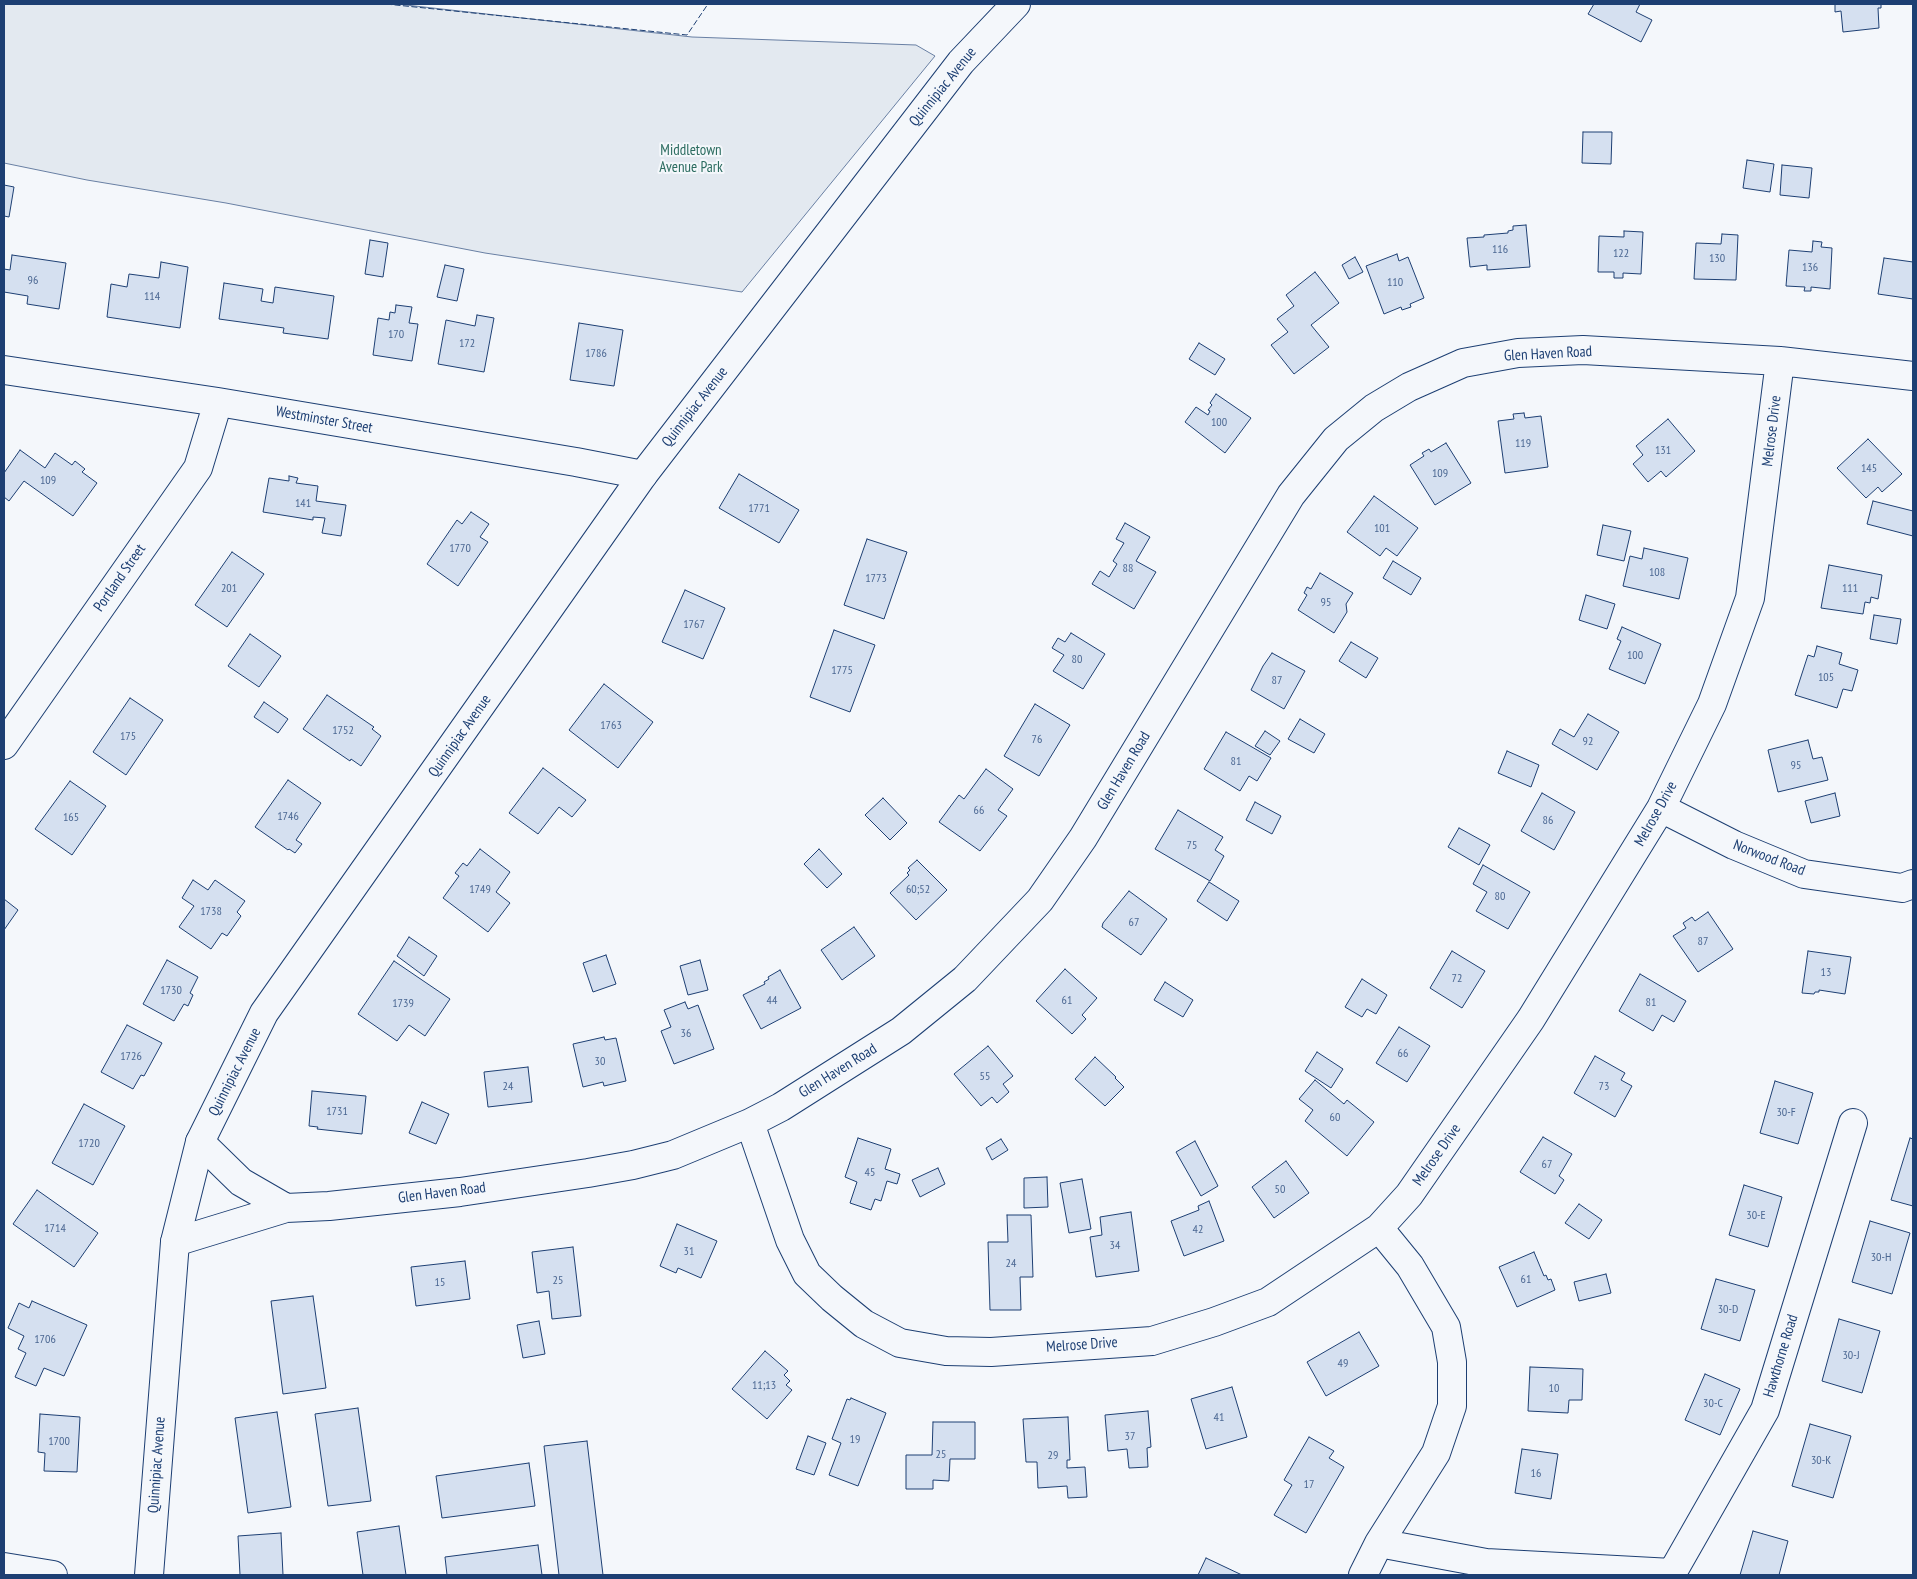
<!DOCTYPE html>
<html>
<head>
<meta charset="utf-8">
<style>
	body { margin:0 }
	#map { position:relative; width:1917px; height:1579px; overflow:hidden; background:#f4f7fb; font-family:"PT Sans Narrow",sans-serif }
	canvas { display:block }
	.frame { position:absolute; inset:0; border:5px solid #1d3f73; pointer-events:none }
</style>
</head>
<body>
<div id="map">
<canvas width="1917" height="1579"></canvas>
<div class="frame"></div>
</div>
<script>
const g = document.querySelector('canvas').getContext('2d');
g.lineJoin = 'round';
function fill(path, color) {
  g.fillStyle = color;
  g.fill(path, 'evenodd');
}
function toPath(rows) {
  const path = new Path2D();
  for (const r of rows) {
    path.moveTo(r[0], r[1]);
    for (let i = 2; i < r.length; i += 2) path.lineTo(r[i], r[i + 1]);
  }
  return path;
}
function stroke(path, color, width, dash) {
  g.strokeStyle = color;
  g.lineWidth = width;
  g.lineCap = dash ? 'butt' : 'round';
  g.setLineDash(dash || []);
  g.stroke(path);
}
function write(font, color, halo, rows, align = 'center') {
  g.font = font + ' "PT Sans Narrow",sans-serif';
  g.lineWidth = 4;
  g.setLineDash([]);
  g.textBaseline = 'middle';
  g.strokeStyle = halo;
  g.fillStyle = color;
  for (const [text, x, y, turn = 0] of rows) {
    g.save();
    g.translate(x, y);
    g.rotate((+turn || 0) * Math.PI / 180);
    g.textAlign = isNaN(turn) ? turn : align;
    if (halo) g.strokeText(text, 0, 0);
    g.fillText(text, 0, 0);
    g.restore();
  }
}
const green = toPath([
	[4,4,397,4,692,37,916,45,935,56,742,292,485,253,226,203,87,180,4,163,4,4]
]);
fill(green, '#e3e9f0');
stroke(green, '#687fa3', 1);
const building = toPath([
	[1594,4,1640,4,1636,12,1652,20,1641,42,1588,14,1594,4],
	[1835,4,1881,4,1881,8,1878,8,1879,28,1843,32,1841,11,1835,12,1835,4],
	[1583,132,1612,132,1611,164,1582,163,1583,132],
	[1747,160,1774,164,1770,192,1743,188,1747,160],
	[1782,165,1812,168,1809,198,1780,195,1782,165],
	[4,185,14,187,9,217,4,216,4,185],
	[1526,225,1530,267,1487,270,1487,265,1470,267,1467,238,1484,237,1484,235,1508,233,1508,231,1513,230,1513,226,1526,225],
	[1624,231,1643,232,1641,274,1623,273,1623,278,1614,278,1614,272,1598,272,1599,236,1624,237,1624,231],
	[1722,234,1738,235,1736,280,1694,279,1696,243,1721,244,1722,234],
	[370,240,388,243,383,277,365,274,370,240],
	[1813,241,1822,242,1821,247,1832,248,1830,289,1811,287,1811,291,1804,291,1805,287,1786,286,1789,250,1812,252,1813,241],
	[1397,254,1399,261,1408,257,1424,298,1410,304,1411,307,1402,310,1401,307,1384,314,1366,266,1397,254],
	[12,255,66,263,59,309,27,304,28,296,4,292,4,269,10,270,12,255],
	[1355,257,1363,272,1349,279,1342,265,1355,257],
	[1884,258,1913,262,1913,260,1913,299,1878,294,1884,258],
	[161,262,188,267,180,328,107,317,111,284,127,287,129,274,159,278,161,262],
	[445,265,464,269,457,301,437,297,445,265],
	[1315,272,1339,303,1311,325,1329,347,1294,374,1271,345,1288,332,1277,319,1294,306,1286,295,1315,272],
	[224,283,263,289,261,301,273,303,275,287,334,296,328,339,283,333,284,328,219,319,224,283],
	[396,305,412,307,409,323,418,324,412,361,373,355,378,318,389,320,390,312,395,313,396,305],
	[477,315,494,318,484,372,438,364,446,320,475,326,477,315],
	[579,323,623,330,614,386,570,380,579,323],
	[1199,343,1225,359,1215,375,1189,359,1199,343],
	[1216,394,1251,418,1225,453,1185,422,1196,407,1208,415,1210,411,1208,410,1212,405,1210,403,1216,394],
	[1524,413,1525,418,1541,416,1548,467,1505,473,1498,421,1514,419,1513,414,1524,413],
	[1668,419,1695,451,1666,477,1661,471,1648,482,1633,464,1643,455,1636,446,1668,419],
	[1868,439,1902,474,1882,492,1878,487,1866,498,1837,468,1868,439],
	[1446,443,1471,483,1435,505,1410,465,1424,456,1422,453,1429,449,1431,452,1446,443],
	[20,450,45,468,55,453,72,465,75,461,85,469,82,472,97,483,73,516,24,481,9,501,4,497,4,473,20,450],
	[739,474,799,510,779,543,719,508,739,474],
	[289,476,298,478,296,483,318,486,316,501,346,505,341,536,322,533,325,518,313,517,313,520,263,512,269,478,289,481,289,476],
	[1374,496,1418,528,1397,556,1386,548,1380,556,1347,532,1374,496],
	[1873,501,1913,511,1913,536,1867,524,1873,501],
	[471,512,489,524,480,537,488,542,458,586,427,564,457,520,462,524,471,512],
	[1125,523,1150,537,1136,561,1156,572,1134,609,1092,584,1100,571,1109,577,1117,564,1113,561,1124,543,1116,539,1125,523],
	[1603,525,1631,531,1624,561,1597,555,1603,525],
	[867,539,907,552,884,619,844,605,867,539],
	[1644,548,1688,558,1679,599,1623,586,1630,556,1642,559,1644,548],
	[232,552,264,574,227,627,195,605,232,552],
	[1393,561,1421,578,1411,595,1383,578,1393,561],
	[1829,565,1882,575,1878,599,1871,597,1870,603,1865,602,1863,614,1821,608,1829,565],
	[1320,573,1353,593,1346,604,1347,612,1334,633,1298,610,1307,595,1304,593,1307,587,1311,589,1320,573],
	[685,590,725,608,703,659,662,642,685,590],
	[1586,595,1615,604,1607,629,1579,620,1586,595],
	[1874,615,1901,619,1897,644,1870,639,1874,615],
	[1622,627,1661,644,1645,684,1609,669,1621,641,1617,639,1622,627],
	[834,630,875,645,850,712,810,697,834,630],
	[1071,633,1105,654,1083,689,1053,671,1064,655,1052,648,1058,638,1065,642,1071,633],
	[250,634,281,656,259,687,228,666,250,634],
	[1351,642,1378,658,1366,678,1339,661,1351,642],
	[1817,646,1842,653,1839,664,1858,670,1852,691,1843,689,1837,708,1795,695,1808,655,1814,657,1817,646],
	[1272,653,1305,671,1284,709,1251,690,1263,666,1272,653],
	[604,684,653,722,618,768,569,730,604,684],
	[327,695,374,727,372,729,381,736,361,766,351,759,350,761,303,729,327,695],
	[130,698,163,720,126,775,93,752,130,698],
	[264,702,288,719,278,733,254,717,264,702],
	[1035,704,1070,725,1039,776,1004,756,1035,704],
	[1588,714,1619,732,1597,770,1552,744,1560,729,1574,737,1588,714],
	[1300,719,1325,734,1314,753,1288,739,1300,719],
	[1265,731,1280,741,1270,755,1255,746,1265,731],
	[1226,732,1271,758,1257,781,1249,776,1240,791,1204,769,1226,732],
	[1808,740,1813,759,1822,757,1828,780,1778,792,1768,750,1808,740],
	[1507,751,1539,765,1531,787,1498,773,1507,751],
	[543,768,586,800,572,817,559,807,538,834,509,813,543,768],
	[986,769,1013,789,998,810,1007,816,980,851,939,822,959,795,964,799,986,769],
	[288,780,321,803,296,840,302,844,295,853,289,849,288,850,255,827,288,780],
	[70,781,106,806,72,855,35,829,70,781],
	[1542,793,1575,812,1554,850,1521,831,1542,793],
	[1835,793,1840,816,1811,823,1805,801,1835,793],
	[883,798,907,823,890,840,865,815,883,798],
	[1255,802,1281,816,1272,834,1246,820,1255,802],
	[1178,810,1223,837,1215,850,1224,856,1210,881,1155,849,1178,810],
	[1459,828,1490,845,1479,865,1448,847,1459,828],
	[480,849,510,872,496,892,510,903,488,932,443,898,459,876,455,873,463,863,467,866,480,849],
	[819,849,842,874,827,888,804,864,819,849],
	[917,860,947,890,916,920,890,893,909,875,907,873,910,870,908,868,917,860],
	[1483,865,1530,892,1508,929,1476,911,1487,892,1473,884,1483,865],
	[193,880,208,890,215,880,245,901,237,912,241,916,227,936,222,933,211,949,179,927,194,906,182,898,193,880],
	[1209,882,1239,901,1227,921,1197,901,1209,882],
	[1129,891,1167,919,1141,955,1102,927,1103,923,1129,891],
	[4,899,18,910,4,930,4,899],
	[1708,912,1733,949,1698,972,1673,936,1686,928,1683,923,1692,917,1695,921,1708,912],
	[854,927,875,956,842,980,821,950,854,927],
	[409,937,437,956,424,976,397,956,409,937],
	[1452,951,1485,971,1462,1008,1430,988,1452,951],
	[1808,951,1851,957,1845,994,1819,990,1819,992,1815,992,1814,994,1802,993,1808,951],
	[606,955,616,984,593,992,583,963,606,955],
	[167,960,198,977,190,993,193,995,188,1006,184,1004,174,1021,143,1004,167,960],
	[700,960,708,990,688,995,680,966,700,960],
	[394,961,450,999,425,1036,409,1025,397,1041,358,1014,394,961],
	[1065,969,1097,998,1082,1015,1086,1019,1072,1034,1036,1001,1065,969],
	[780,970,801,1008,761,1029,743,995,765,984,764,982,769,979,768,977,780,970],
	[1640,974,1686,1001,1674,1022,1662,1015,1653,1031,1619,1011,1640,974],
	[1362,979,1387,995,1376,1014,1367,1009,1362,1017,1345,1007,1362,979],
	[1165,982,1193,1000,1183,1017,1154,1000,1165,982],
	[685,1002,688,1009,698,1005,714,1049,674,1064,661,1031,671,1027,664,1010,685,1002],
	[127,1025,162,1043,144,1076,141,1075,133,1089,101,1072,127,1025],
	[1399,1027,1430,1046,1407,1082,1376,1063,1399,1027],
	[604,1037,605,1040,616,1038,626,1081,604,1086,603,1082,583,1087,573,1044,604,1037],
	[988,1046,1013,1076,1003,1084,1009,1092,997,1103,992,1097,981,1106,954,1074,988,1046],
	[1317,1052,1343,1069,1331,1088,1305,1071,1317,1052],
	[1595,1056,1625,1073,1621,1080,1632,1086,1615,1117,1574,1093,1595,1056],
	[1095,1057,1116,1077,1115,1078,1124,1087,1105,1106,1075,1079,1095,1057],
	[528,1067,532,1102,488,1107,484,1072,528,1067],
	[1315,1080,1344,1104,1347,1100,1374,1122,1347,1156,1305,1121,1313,1110,1299,1099,1315,1080],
	[1775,1081,1813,1093,1798,1144,1760,1133,1775,1081],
	[312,1091,366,1096,362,1134,317,1129,318,1127,309,1126,312,1091],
	[422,1102,449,1114,436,1144,409,1133,422,1102],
	[84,1104,125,1126,93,1185,52,1163,84,1104],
	[1543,1137,1572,1154,1559,1176,1564,1180,1555,1194,1520,1172,1543,1137],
	[858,1138,891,1149,885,1169,900,1174,897,1184,887,1181,881,1201,875,1199,871,1210,850,1203,857,1182,845,1177,858,1138],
	[1910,1138,1913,1139,1913,1206,1891,1200,1910,1138],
	[1001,1139,1008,1150,992,1160,986,1148,1001,1139],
	[1195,1141,1218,1186,1201,1196,1176,1152,1195,1141],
	[1286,1161,1309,1193,1274,1218,1252,1187,1286,1161],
	[938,1168,945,1184,920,1197,912,1180,938,1168],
	[1047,1177,1048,1207,1024,1208,1024,1178,1047,1177],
	[1082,1179,1091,1229,1069,1233,1060,1183,1082,1179],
	[1744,1185,1782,1197,1768,1247,1729,1235,1744,1185],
	[37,1190,98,1233,74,1267,13,1224,37,1190],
	[1209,1201,1224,1241,1184,1256,1171,1221,1199,1210,1198,1206,1209,1201],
	[1579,1204,1602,1220,1589,1239,1565,1223,1579,1204],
	[1131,1212,1139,1271,1096,1277,1090,1237,1102,1235,1100,1217,1131,1212],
	[1007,1215,1031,1215,1033,1277,1020,1277,1021,1310,990,1310,988,1242,1008,1242,1007,1215],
	[1870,1221,1910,1233,1892,1294,1852,1282,1870,1221],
	[677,1224,717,1241,701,1278,678,1268,676,1273,660,1266,677,1224],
	[573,1247,581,1316,552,1319,549,1291,537,1293,532,1252,573,1247],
	[1534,1252,1544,1276,1546,1275,1548,1280,1551,1279,1555,1290,1517,1307,1499,1267,1534,1252],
	[465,1261,470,1299,416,1306,411,1267,465,1261],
	[1606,1274,1611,1293,1579,1301,1574,1282,1606,1274],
	[1716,1279,1755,1290,1740,1341,1701,1329,1716,1279],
	[313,1296,326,1388,283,1394,271,1301,313,1296],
	[32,1301,87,1325,64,1376,44,1368,36,1386,15,1377,26,1353,18,1349,24,1336,8,1328,19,1303,29,1308,32,1301],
	[1839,1319,1880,1331,1862,1393,1822,1381,1839,1319],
	[539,1321,545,1354,523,1358,517,1325,539,1321],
	[1359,1332,1379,1366,1326,1396,1307,1362,1359,1332],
	[765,1351,788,1371,784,1375,790,1381,786,1385,792,1390,767,1419,732,1389,765,1351],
	[1530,1367,1583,1369,1582,1400,1569,1400,1568,1413,1528,1411,1530,1367],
	[1705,1374,1740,1389,1720,1435,1685,1420,1705,1374],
	[1232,1387,1247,1437,1206,1449,1191,1399,1232,1387],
	[851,1398,886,1413,858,1486,829,1475,841,1443,832,1439,847,1399,850,1400,851,1398],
	[358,1408,371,1501,328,1506,315,1414,358,1408],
	[1148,1411,1151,1447,1147,1448,1148,1467,1129,1468,1127,1449,1108,1451,1105,1415,1148,1411],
	[277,1412,291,1507,248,1513,235,1418,277,1412],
	[40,1414,80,1417,77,1472,44,1471,45,1453,38,1452,40,1414],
	[1068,1417,1070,1460,1067,1460,1067,1468,1085,1467,1087,1497,1068,1498,1067,1486,1038,1488,1037,1462,1026,1462,1023,1419,1068,1417],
	[933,1422,975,1422,975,1459,950,1459,949,1481,933,1480,933,1489,906,1489,906,1455,932,1455,933,1422],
	[1810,1424,1851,1436,1833,1498,1792,1486,1810,1424],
	[808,1436,826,1443,814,1475,796,1469,808,1436],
	[1309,1437,1334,1451,1329,1458,1344,1467,1306,1533,1274,1515,1292,1485,1284,1480,1309,1437],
	[587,1441,603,1575,559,1575,544,1446,587,1441],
	[1522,1449,1558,1454,1551,1499,1515,1493,1522,1449],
	[529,1463,535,1506,442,1518,436,1476,529,1463],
	[399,1526,406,1575,363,1575,357,1532,399,1526],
	[1753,1531,1788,1541,1779,1575,1740,1575,1753,1531],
	[281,1533,283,1575,240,1575,238,1536,281,1533],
	[538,1545,542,1575,447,1575,445,1557,538,1545],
	[1206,1558,1242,1575,1198,1575,1206,1558]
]);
fill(building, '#d5e0f0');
stroke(building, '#1d3f73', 1);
const street = toPath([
	[4,370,218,402,576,462,643,475],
	[4,745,198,468,218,402],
	[1661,808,1734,845,1804,874,1902,888,1913,884],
	[750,1123,790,1240,807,1274,832,1298,864,1324,900,1343,946,1351,991,1352,1152,1341,1214,1322,1268,1302,1379,1228,1409,1195,1531,1019,1661,808,1712,704,1750,598,1780,361],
	[200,1142,241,1182,286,1208],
	[175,1242,286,1208,329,1206,460,1192,588,1173,633,1165,673,1155,750,1123,781,1107,901,1031,965,979,1040,900,1083,838,1291,495,1336,439,1374,408,1409,387,1463,363,1518,353,1583,350,1780,361,1913,376],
	[1379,1543,1486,1563,1672,1573],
	[4,1567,53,1575],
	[1363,1575,1379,1543,1436,1453,1452,1406,1452,1362,1446,1327,1410,1266,1379,1228],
	[1671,1575,1765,1410,1853,1123]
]);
const secondary = toPath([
	[149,1575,175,1242,200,1142,264,1013,643,475,961,62,1016,4]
]);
stroke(street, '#1d3f73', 30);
stroke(secondary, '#1d3f73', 30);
stroke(street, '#f4f7fb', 28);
stroke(secondary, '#f4f7fb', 28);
stroke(toPath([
	[386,4,687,35,708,4]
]), '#1d3f73', 1, [6, 2.5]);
write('12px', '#4b6792', null, [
	["116",1500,250],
	["122",1621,254],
	["130",1717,259],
	["136",1810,268],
	["96",33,281],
	["110",1395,283],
	["114",152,297],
	["170",396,335],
	["172",467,344],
	["1786",596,354],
	["100",1219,423],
	["119",1523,444],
	["131",1663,451],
	["145",1869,469],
	["109",1440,474],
	["109",48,481],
	["141",303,504],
	["1771",759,509],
	["101",1382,529],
	["1770",460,549],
	["88",1128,569],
	["108",1657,573],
	["1773",876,579],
	["201",229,589],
	["111",1850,589],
	["95",1326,603],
	["1767",694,625],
	["100",1635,656],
	["80",1077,660],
	["1775",842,671],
	["105",1826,678],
	["87",1277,681],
	["1763",611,726],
	["1752",343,731],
	["175",128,737],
	["76",1037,740],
	["92",1588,742],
	["81",1236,762],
	["95",1796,766],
	["66",979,811],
	["1746",288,817],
	["165",71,818],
	["86",1548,821],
	["75",1192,846],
	["1749",480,890],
	["60;52",918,890],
	["80",1500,897],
	["1738",211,912],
	["67",1134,923],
	["87",1703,942],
	["13",1826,973],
	["72",1457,979],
	["1730",171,991],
	["44",772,1001],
	["61",1067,1001],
	["81",1651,1003],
	["1739",403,1004],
	["36",686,1034],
	["66",1403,1054],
	["1726",131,1057],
	["30",600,1062],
	["55",985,1077],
	["24",508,1087],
	["73",1604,1087],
	["1731",337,1112],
	["30-F",1786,1113],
	["60",1335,1118],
	["1720",89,1144],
	["67",1547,1165],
	["45",870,1173],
	["50",1280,1190],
	["30-E",1756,1216],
	["1714",55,1229],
	["42",1198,1230],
	["34",1115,1246],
	["31",689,1252],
	["30-H",1881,1258],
	["24",1011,1264],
	["61",1526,1280],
	["25",558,1281],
	["15",440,1283],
	["30-D",1728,1310],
	["1706",45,1340],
	["30-J",1851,1356],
	["49",1343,1364],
	["11;13",764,1386],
	["10",1554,1389],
	["30-C",1713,1404],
	["41",1219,1418],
	["37",1130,1437],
	["19",855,1440],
	["1700",59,1442],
	["25",941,1455],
	["29",1053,1456],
	["30-K",1821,1461],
	["16",1536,1474],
	["17",1309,1485]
]);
write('15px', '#1d3f73', '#f4f7fb', [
	["Quinnipiac Avenue",943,87,-51],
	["Glen Haven Road",1548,354,-3],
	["Quinnipiac Avenue",695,407,-52],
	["Westminster Street",324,420,10],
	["Melrose Drive",1772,431,-83],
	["Portland Street",120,578,-55],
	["Quinnipiac Avenue",460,736,-55],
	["Glen Haven Road",1124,771,-59],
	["Melrose Drive",1656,814,-61],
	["Norwood Road",1769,858,21],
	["Glen Haven Road",838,1071,-32],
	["Quinnipiac Avenue",235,1072,-63],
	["Melrose Drive",1437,1155,-55],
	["Glen Haven Road",442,1193,-7],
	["Melrose Drive",1082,1345,-4],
	["Hawthorne Road",1781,1356,-73],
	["Quinnipiac Avenue",157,1465,-86]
]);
write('15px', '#2c6c60', '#f4f7fb', [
	["Middletown",691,151],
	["Avenue Park",691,168]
]);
</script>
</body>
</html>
